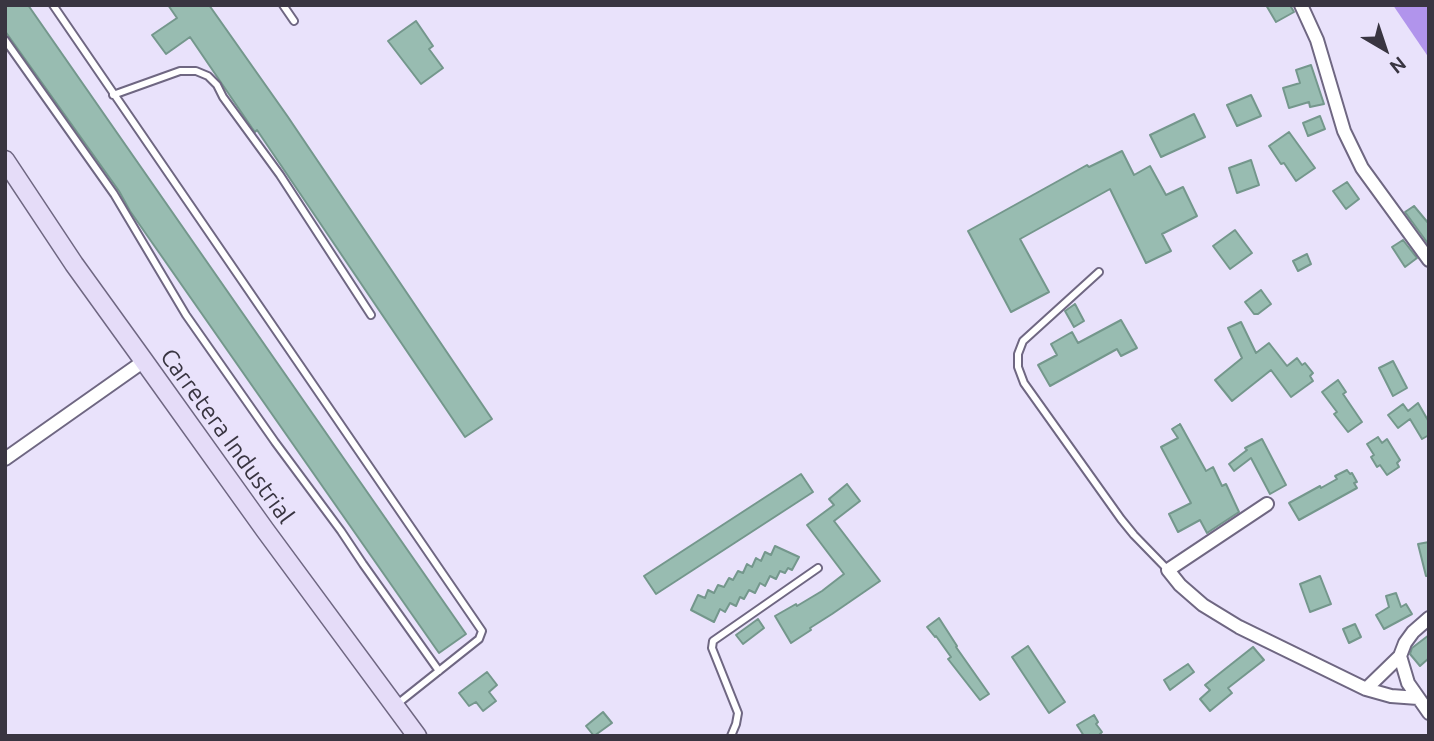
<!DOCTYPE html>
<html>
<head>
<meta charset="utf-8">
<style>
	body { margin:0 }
	#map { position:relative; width:1434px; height:741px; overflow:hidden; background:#e9e2fb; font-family:Ubuntu,sans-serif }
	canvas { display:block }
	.frame { position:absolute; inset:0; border:7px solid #393541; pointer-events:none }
	.north { position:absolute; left:1350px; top:14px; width:70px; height:70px; -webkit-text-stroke:5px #e9e2fb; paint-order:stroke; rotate:141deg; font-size:19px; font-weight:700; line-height:28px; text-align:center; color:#393541 }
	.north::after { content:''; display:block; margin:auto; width:24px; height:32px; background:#393541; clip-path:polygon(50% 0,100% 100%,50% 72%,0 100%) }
</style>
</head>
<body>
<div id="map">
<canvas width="1434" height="741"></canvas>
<div class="frame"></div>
<div class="north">N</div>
</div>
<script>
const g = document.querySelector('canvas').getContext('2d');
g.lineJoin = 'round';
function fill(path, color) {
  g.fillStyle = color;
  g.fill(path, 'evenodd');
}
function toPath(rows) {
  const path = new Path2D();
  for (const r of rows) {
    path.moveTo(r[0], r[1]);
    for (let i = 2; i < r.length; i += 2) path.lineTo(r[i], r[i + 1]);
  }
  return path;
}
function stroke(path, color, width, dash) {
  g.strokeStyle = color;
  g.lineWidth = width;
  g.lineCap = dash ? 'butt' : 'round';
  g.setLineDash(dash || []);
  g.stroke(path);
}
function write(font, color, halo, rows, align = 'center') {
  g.font = font + ' Ubuntu,sans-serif';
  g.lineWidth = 7;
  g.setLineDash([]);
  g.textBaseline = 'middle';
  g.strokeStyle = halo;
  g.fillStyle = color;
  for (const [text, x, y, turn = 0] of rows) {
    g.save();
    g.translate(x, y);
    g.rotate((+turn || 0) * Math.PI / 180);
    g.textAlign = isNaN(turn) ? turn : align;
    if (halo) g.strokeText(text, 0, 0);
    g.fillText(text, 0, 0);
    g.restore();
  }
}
fill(toPath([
	[1393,5,1429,5,1429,58,1397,11]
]), '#b194ec');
const building = toPath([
	[5,5,28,5,466,634,439,653,130,211,119,191,5,31,5,5],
	[168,5,209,5,288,117,492,419,465,437,257,130,255,132,252,128,190,37,166,54,152,35,177,18,168,5],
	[1266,5,1290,5,1294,12,1276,22,1266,5],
	[416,21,433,46,429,49,443,68,421,84,388,41,416,21],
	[1311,65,1324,104,1310,107,1309,102,1289,108,1283,88,1300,83,1296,70,1311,65],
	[1251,95,1261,116,1237,126,1227,105,1251,95],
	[1194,114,1205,137,1161,157,1150,135,1194,114],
	[1320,116,1325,129,1308,136,1303,123,1320,116],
	[1289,132,1315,168,1296,181,1284,163,1281,164,1269,146,1289,132],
	[1122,151,1134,175,1150,166,1166,195,1183,187,1197,216,1162,234,1171,251,1146,263,1110,189,1020,239,1049,292,1011,312,968,231,1087,165,1089,167,1122,151],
	[1251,160,1259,185,1237,193,1229,168,1251,160],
	[1347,182,1359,199,1346,209,1333,191,1347,182],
	[1414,206,1429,224,1429,245,1405,212,1414,206],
	[1235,230,1252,253,1230,269,1213,246,1235,230],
	[1403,240,1417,258,1405,267,1392,247,1403,240],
	[1307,254,1311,264,1298,271,1293,261,1307,254],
	[1261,290,1271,304,1258,314,1254,314,1245,302,1261,290],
	[1075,304,1084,321,1074,327,1065,311,1075,304],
	[1121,320,1137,348,1121,356,1117,349,1050,386,1038,365,1057,355,1051,344,1072,332,1078,343,1121,320],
	[1241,322,1256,353,1269,343,1287,366,1297,358,1302,365,1305,363,1313,373,1310,376,1313,381,1291,397,1271,370,1232,401,1215,380,1242,358,1228,328,1241,322],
	[1393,361,1407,388,1393,396,1379,368,1393,361],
	[1338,380,1346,392,1343,394,1362,422,1348,432,1334,414,1337,412,1322,392,1338,380],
	[1418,403,1429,422,1429,435,1422,439,1410,419,1398,428,1388,415,1403,404,1408,411,1418,403],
	[1180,424,1206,471,1213,467,1222,486,1226,484,1239,512,1207,533,1200,520,1178,532,1169,514,1191,503,1161,447,1178,438,1172,429,1180,424],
	[1378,437,1382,443,1387,439,1400,460,1397,463,1399,467,1387,475,1380,465,1377,467,1371,457,1374,455,1367,444,1378,437],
	[1262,439,1286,485,1270,494,1251,458,1234,471,1229,464,1247,450,1245,448,1262,439],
	[1347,470,1350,474,1352,473,1357,482,1354,483,1357,488,1299,520,1289,503,1320,486,1321,488,1337,479,1335,476,1347,470],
	[801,474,813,492,656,594,644,576,801,474],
	[847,484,860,501,834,521,880,581,832,614,810,628,811,630,791,643,775,616,796,604,797,606,822,591,844,574,807,525,834,505,829,499,847,484],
	[1429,542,1429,576,1426,576,1418,544,1429,542],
	[775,546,799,557,792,570,788,568,785,573,780,571,776,579,770,576,765,586,760,583,755,593,749,590,744,599,740,597,736,606,730,603,725,612,720,609,714,622,691,610,698,595,705,598,708,590,714,593,718,585,724,587,729,578,733,580,738,571,743,573,747,564,752,567,756,558,761,561,765,552,771,555,775,546],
	[1320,576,1331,604,1310,612,1300,584,1320,576],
	[1396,593,1401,607,1406,604,1412,614,1384,629,1376,615,1389,607,1386,596,1396,593],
	[939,618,957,646,956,647,989,694,980,700,948,659,951,657,936,636,935,637,927,627,939,618],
	[758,619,764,628,743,644,736,635,758,619],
	[1355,624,1361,637,1349,643,1343,629,1355,624],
	[1429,635,1429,658,1420,666,1410,654,1412,648,1429,635],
	[1028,646,1065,702,1049,713,1012,657,1028,646],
	[1253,647,1264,660,1228,688,1232,693,1210,711,1200,699,1210,690,1205,685,1253,647],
	[1188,664,1194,672,1170,690,1164,680,1188,664],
	[487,672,497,685,489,692,496,701,483,711,476,702,469,706,459,693,487,672],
	[603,712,612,723,594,736,586,726,603,712],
	[1094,715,1098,722,1096,724,1102,732,1098,736,1084,736,1077,725,1094,715]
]);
fill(building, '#98bcb1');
stroke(building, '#74978c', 2);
const lane = toPath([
	[53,5,482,631,479,639,396,705],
	[283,5,294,21],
	[5,40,114,194,186,315,275,442,341,531,363,564,439,671],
	[113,95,180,71,196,71,208,76,217,85,223,97,280,175,371,315],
	[1099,272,1023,341,1018,354,1018,367,1024,383,1121,519,1134,535,1168,570],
	[731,736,736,724,738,713,712,648,713,641,818,568]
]);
const street = toPath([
	[1301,5,1317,40,1344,131,1362,168,1429,260],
	[5,459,144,361],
	[1267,504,1168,570,1180,585,1203,605,1239,627,1366,689,1391,696,1418,698],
	[1400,656,1408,683,1429,713],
	[1366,689,1400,656,1405,643,1413,632,1429,618]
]);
const secondary = toPath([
	[5,160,74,264,144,361,265,530,417,736]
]);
stroke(lane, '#6f6782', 10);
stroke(street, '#6f6782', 16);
stroke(secondary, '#6f6782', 21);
stroke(lane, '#fff', 6);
stroke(street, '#fff', 12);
stroke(secondary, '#e5dcf8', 18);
write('24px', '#393541', '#e9e2fb', [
	["Carretera Industrial",227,436,54]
]);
</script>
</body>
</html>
